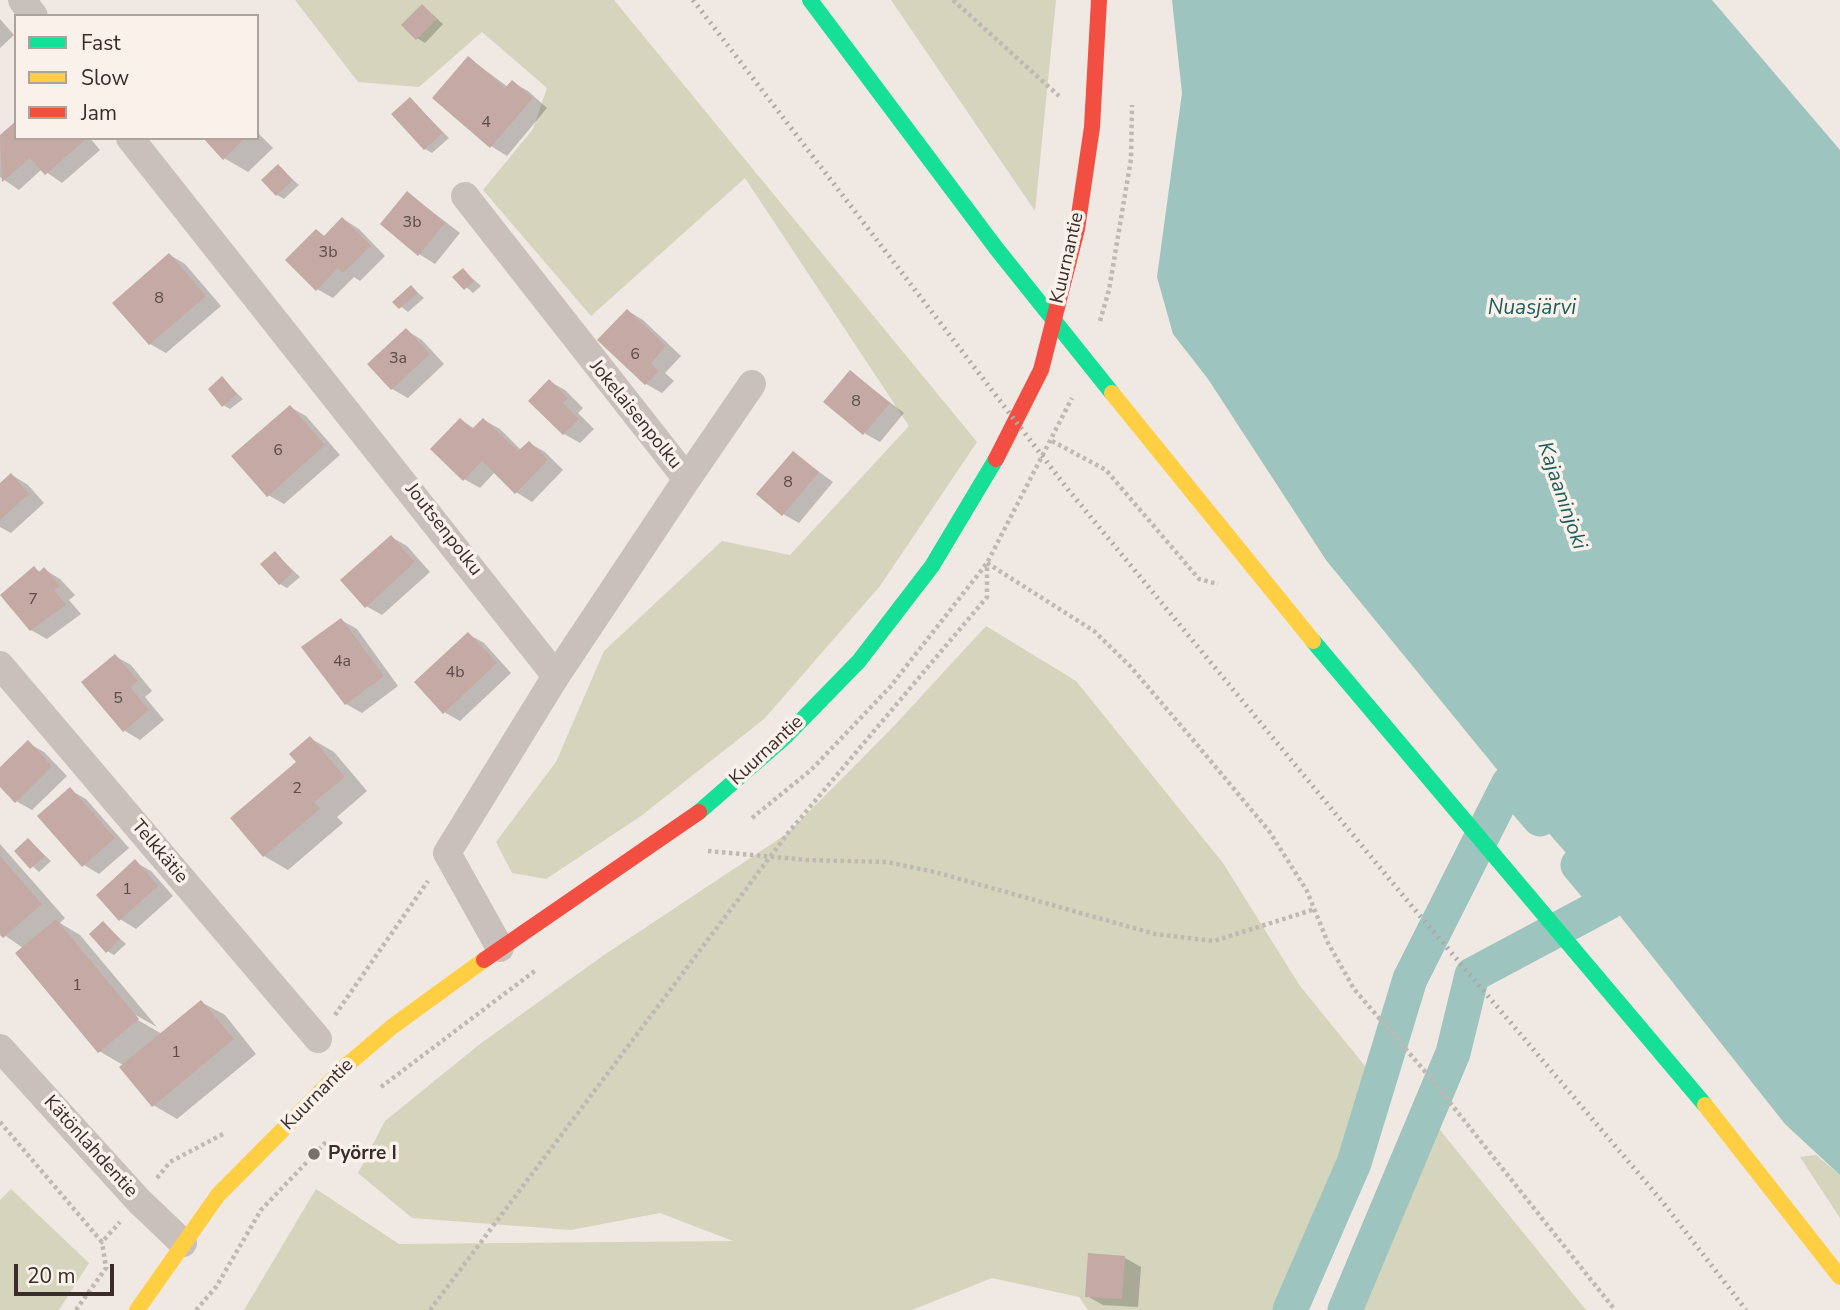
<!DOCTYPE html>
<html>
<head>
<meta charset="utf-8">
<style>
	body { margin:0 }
	#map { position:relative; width:1840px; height:1310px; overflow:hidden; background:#efe8e3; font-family:"Nunito Sans",sans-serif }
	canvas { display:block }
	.legend { position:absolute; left:14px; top:14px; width:245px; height:126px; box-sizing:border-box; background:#fbf1eb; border:2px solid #aea29d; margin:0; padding:9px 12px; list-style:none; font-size:21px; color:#3a2c29 }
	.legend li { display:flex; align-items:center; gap:14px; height:35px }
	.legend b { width:35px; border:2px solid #aea29d }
	.scale { position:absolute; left:14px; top:1264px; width:100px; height:32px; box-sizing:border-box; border:4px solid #3a2c29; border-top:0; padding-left:9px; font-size:21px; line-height:24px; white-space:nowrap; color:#3a2c29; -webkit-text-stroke:5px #fbf1eb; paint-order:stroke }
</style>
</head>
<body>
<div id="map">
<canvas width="1840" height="1310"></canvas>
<ul class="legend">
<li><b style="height:9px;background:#16e098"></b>Fast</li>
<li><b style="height:9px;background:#ffcf43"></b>Slow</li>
<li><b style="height:9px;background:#f24e42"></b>Jam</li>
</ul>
<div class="scale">20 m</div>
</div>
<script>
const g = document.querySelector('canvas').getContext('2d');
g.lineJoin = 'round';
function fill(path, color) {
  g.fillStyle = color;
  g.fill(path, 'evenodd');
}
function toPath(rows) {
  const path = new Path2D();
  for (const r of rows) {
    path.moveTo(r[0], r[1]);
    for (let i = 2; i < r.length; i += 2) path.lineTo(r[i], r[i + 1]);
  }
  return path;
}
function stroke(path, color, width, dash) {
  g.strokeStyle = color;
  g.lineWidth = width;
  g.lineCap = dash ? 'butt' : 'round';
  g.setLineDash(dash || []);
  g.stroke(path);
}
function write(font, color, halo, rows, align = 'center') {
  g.font = font + ' "Nunito Sans",sans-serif';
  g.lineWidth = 7;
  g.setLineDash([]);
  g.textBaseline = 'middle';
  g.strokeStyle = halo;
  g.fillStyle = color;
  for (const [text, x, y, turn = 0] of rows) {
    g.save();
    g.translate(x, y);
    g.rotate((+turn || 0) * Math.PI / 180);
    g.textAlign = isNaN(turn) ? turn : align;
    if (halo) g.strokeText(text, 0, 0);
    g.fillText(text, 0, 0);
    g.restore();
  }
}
fill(toPath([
	[295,0,614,0,977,442,880,586,764,719,641,816,546,879,512,873,496,842,556,762,604,651,722,541,790,555,909,426,745,178,591,316,483,190,533,129,547,88,482,32,419,87,358,82],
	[891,0,1056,0,1035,211],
	[986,626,1076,681,1223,863,1300,986,1378,1082,1354,1163,1289,1310,1088,1310,1079,1297,992,1278,912,1310,244,1310,316,1189,399,1244,733,1241,660,1213,571,1230,412,1218,358,1173,385,1121,480,1044,604,955,788,833,894,726],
	[1427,1114,1586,1310,1345,1310],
	[1816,1155,1840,1175,1840,1218,1800,1157],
	[11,1189,89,1263,59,1310,0,1310,0,1200]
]), '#d4d5bc');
fill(toPath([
	[1172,0,1712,0,1840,150,1840,1175,1785,1124,1609,902,1553,838,1326,560,1208,379,1173,334,1157,277,1182,93]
]), '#9dc4be');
fill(toPath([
	[423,6,443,24,425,43,417,38],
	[0,19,14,35,0,48],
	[469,58,508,87,512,82,528,91,547,108,507,156,491,146],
	[411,100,449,138,432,153,425,149],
	[16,123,16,138,90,138,100,150,62,183,42,169,19,190,0,177,0,137],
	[257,132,273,148,248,172,224,158,205,138,257,138],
	[278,167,299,185,284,199,277,195],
	[408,193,460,233,435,264,419,254],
	[343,219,359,229,385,256,360,281,354,277,333,298,317,289,316,231,326,237],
	[170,255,185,264,221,306,166,353,150,344],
	[463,270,481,286,473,293,455,277],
	[411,287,424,298,408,312,395,302],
	[628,311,643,320,681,356,665,373,674,381,662,393,646,384],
	[406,330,422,340,444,364,408,398,392,389],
	[850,372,904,413,880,442,864,433],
	[222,379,243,399,230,409,223,405],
	[549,381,565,390,583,408,578,413,594,429,580,443,564,434],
	[290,407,306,416,340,455,284,504,268,495],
	[461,420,475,429,484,420,500,429,521,450,529,443,545,452,563,470,532,502,516,492,495,472,480,488,464,479],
	[793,453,833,482,799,523,783,514],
	[12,475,28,485,44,503,11,533,0,527,0,486],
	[391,537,407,546,430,572,382,615,366,606],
	[275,553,300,577,287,588,280,584],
	[34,569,41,572,44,569,60,579,75,595,69,600,81,614,47,639,31,630],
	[341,620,357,629,398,686,362,713,346,704],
	[468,634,484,643,511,673,460,721,444,712],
	[115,656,131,665,152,691,145,697,164,720,140,740,125,731],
	[310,738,334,752,367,791,337,817,343,823,288,870,264,856],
	[28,743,44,752,67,776,32,810,16,801,0,785,0,770],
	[70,790,86,799,129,848,99,874,84,865],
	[28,840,51,861,39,872,16,851],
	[0,844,65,918,60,923,80,935,157,1027,132,1013,131,1016,162,1034,201,1002,225,1015,256,1054,177,1119,153,1105,123,1065,99,1051,23,948,0,932],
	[135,862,151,871,173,896,136,929,120,919],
	[103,923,126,944,114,955,107,951],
	[1125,1258,1141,1267,1138,1307,1103,1305,1087,1296]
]), '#0003');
stroke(toPath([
	[1290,1310,1354,1163,1410,979,1509,783,1540,819],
	[1345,1310,1453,1053,1472,975,1609,902,1578,865]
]), '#9dc4be', 35);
fill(toPath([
	[422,4,437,19,416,40,401,25],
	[468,56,505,88,512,80,533,98,490,148,432,98],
	[410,97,443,133,424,150,391,114],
	[16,121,16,138,85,140,45,175,30,158,2,182,0,135],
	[203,138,245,138,223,160],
	[278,164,293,180,276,196,261,180],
	[407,191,445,223,418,256,380,224],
	[342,217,371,246,343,273,338,268,316,291,285,260,316,229,324,236],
	[169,253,206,296,149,345,112,303],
	[463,268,474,281,464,290,452,277],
	[411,285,418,293,399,309,392,302],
	[627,309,666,346,651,363,659,371,645,385,597,340],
	[406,328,430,354,391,390,367,364],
	[850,370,890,403,863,435,823,402],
	[222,376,237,394,222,407,208,389],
	[549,379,568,398,563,403,579,419,563,435,528,401],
	[290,405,325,445,267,497,231,456],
	[460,418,472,429,483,418,518,451,529,441,548,460,515,494,482,461,463,481,430,449],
	[793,451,819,472,782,516,756,494],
	[11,473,29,494,0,520,0,483],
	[391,535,415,562,365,608,340,580],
	[275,551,293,572,279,585,260,564],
	[34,566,39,572,44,567,60,586,54,590,66,605,30,631,0,595],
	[341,618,384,676,345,705,301,647],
	[468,632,497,663,443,714,414,682],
	[115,654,138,681,130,687,149,710,123,732,81,682],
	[310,736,345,777,314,802,320,809,263,857,230,818,296,762,289,754],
	[28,740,52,766,15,803,0,787,0,767],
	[70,787,115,838,82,867,37,816],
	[28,838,45,856,30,869,14,851],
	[0,856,42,904,3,938,0,935],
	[135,859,158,886,119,921,96,895],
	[56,919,139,1019,98,1053,15,953],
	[103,921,120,939,106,953,89,934],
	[201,1000,234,1039,152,1107,119,1067],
	[1088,1253,1125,1256,1122,1299,1085,1297]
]), '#c4a9a4');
stroke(toPath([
	[953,0,1059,96],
	[1100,321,1109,290,1131,159,1132,105],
	[1052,441,1106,470,1199,579,1218,584],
	[987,563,1094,631,1131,667,1199,747,1269,831,1307,891,1328,943,1354,989,1428,1075,1615,1310],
	[752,818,811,770,890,687,987,563,1072,398],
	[708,851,807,860,887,862,935,872,1155,934,1214,941,1315,909],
	[335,1015,428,881],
	[381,1087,536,970],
	[0,1122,102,1242,120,1222],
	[157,1178,170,1162,225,1133],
	[76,1310,106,1268,102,1242],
	[196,1310,216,1287,261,1210,328,1140],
	[430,1310,788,833,987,597,987,564]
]), '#c1b8b4', 4.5, [3.5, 3.5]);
stroke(toPath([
	[22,0,34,16],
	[130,138,556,676,447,853,500,948],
	[465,196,687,479,556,676],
	[687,479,752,384],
	[0,665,318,1039],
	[0,1048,139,1201,183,1243]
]), '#c9c0bb', 28);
stroke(toPath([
	[810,0,996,248,1112,393],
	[1313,641,1705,1105],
	[699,812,785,737,859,661,932,566,996,459]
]), '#16e098', 16);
stroke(toPath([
	[1112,393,1313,641],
	[1705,1105,1840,1277],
	[137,1310,218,1195,347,1065,393,1026,484,960]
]), '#ffcf43', 16);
stroke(toPath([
	[996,459,1041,370,1077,229,1092,127,1099,0],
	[484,960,699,812]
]), '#f24e42', 16);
stroke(toPath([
	[693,0,1066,487,1410,904,1661,1200,1746,1310]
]), '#b0a9a6', 5, [2, 5]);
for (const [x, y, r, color] of [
	[314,1154,7,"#796e6a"]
]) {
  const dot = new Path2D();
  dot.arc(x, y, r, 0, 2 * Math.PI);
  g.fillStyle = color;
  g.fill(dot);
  stroke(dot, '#fbf1eb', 2.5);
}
write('16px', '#5c4b48', null, [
	["4",486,123],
	["3b",412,223],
	["3b",328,253],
	["8",159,299],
	["6",635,355],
	["3a",398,359],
	["8",856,402],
	["6",278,451],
	["8",788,483],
	["7",33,600],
	["4a",342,662],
	["4b",455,673],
	["5",118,699],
	["2",297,789],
	["1",127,890],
	["1",77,986],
	["1",176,1053]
]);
write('19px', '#3a2c29', '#fbf1eb', [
	["Kuurnantie",1068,258,-77],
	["Jokelaisenpolku",635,415,51],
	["Joutsenpolku",443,530,52],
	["Kuurnantie",767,751,-43],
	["Telkkätie",159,852,50],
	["Kuurnantie",318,1095,-45],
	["Kätönlahdentie",90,1147,48]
]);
write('bold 19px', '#3a2c29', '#fbf1eb', [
	["Pyörre I",328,1154]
], 'left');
write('italic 21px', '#1b5f5a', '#fbf1eb', [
	["Nuasjärvi",1532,309],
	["Kajaaninjoki",1561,496,71]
]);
</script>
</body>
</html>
